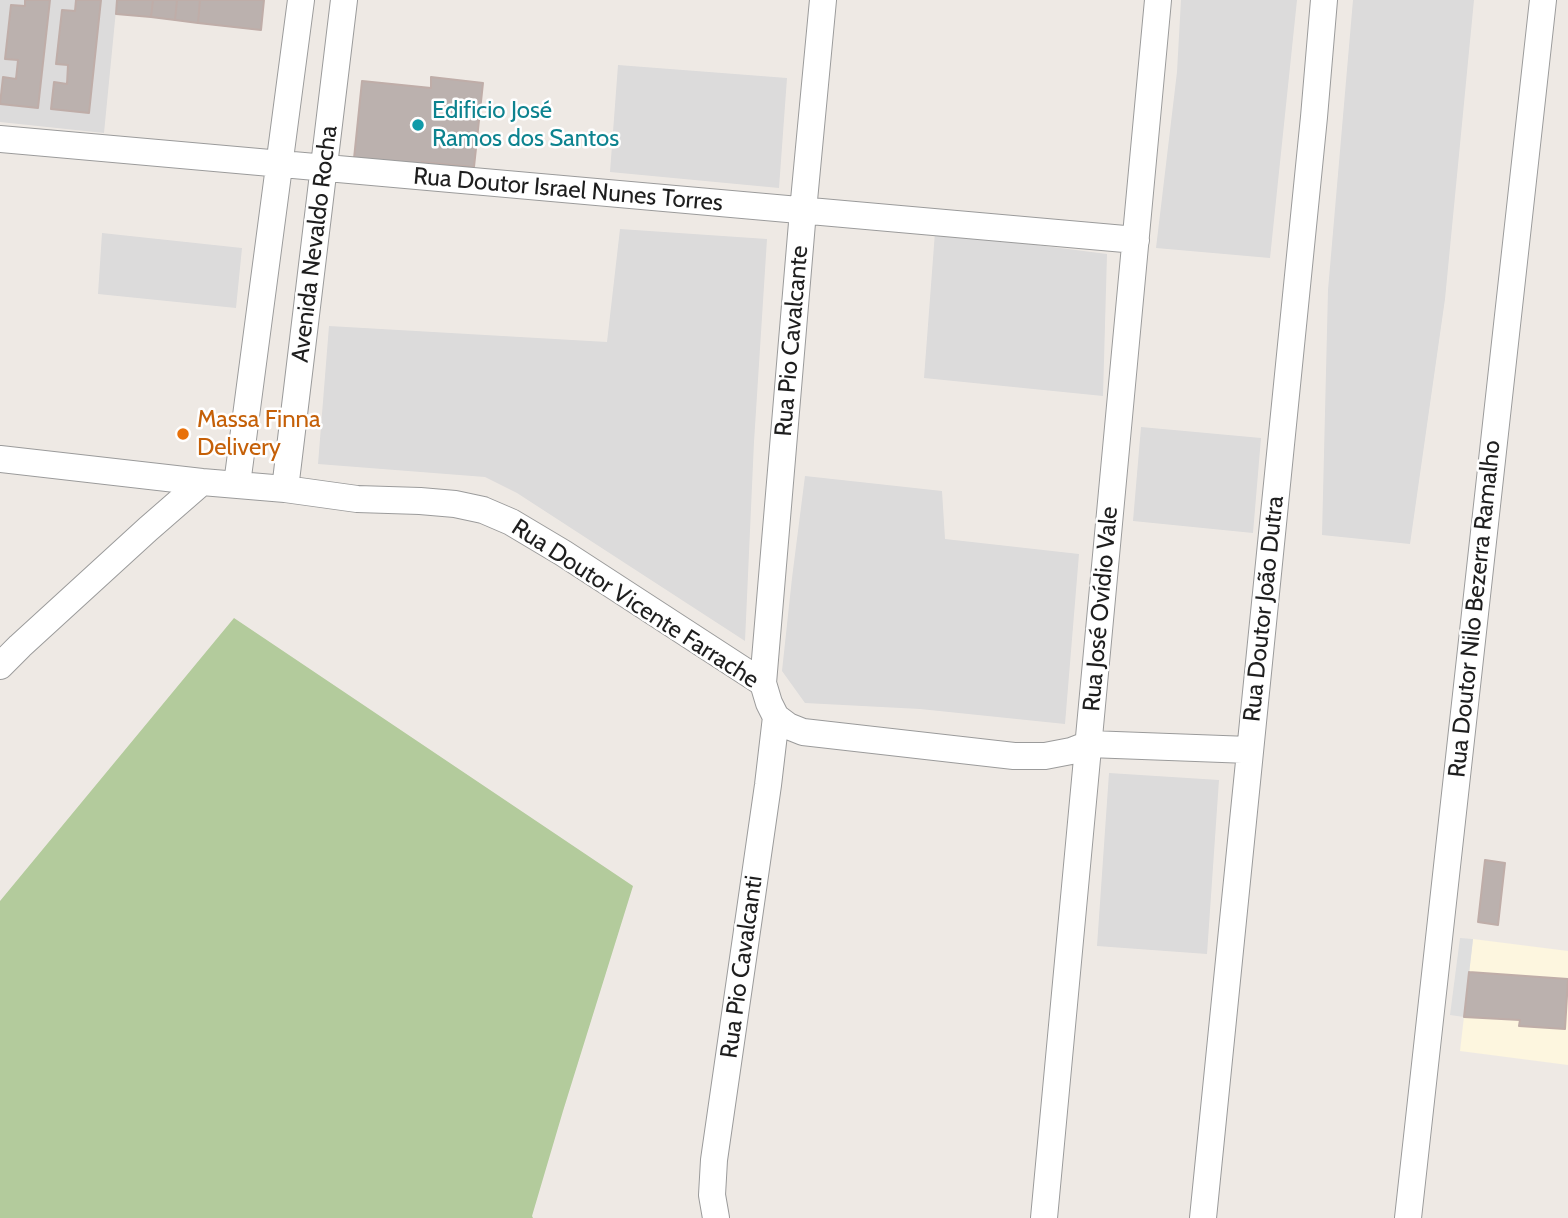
<!DOCTYPE html>
<html>
<head>
<meta charset="utf-8">
<style>
	body { margin:0 }
	canvas { display:block; background:#eee9e4 }
</style>
</head>
<body>
<canvas width="1568" height="1218"></canvas>
<script>
const g = document.querySelector('canvas').getContext('2d');
g.lineJoin = 'round';
function fill(path, color) {
  g.fillStyle = color;
  g.fill(path, 'evenodd');
}
function toPath(rows) {
  const path = new Path2D();
  for (const r of rows) {
    path.moveTo(r[0], r[1]);
    for (let i = 2; i < r.length; i += 2) path.lineTo(r[i], r[i + 1]);
  }
  return path;
}
function stroke(path, color, width, dash) {
  g.strokeStyle = color;
  g.lineWidth = width;
  g.lineCap = dash ? 'butt' : 'round';
  g.setLineDash(dash || []);
  g.stroke(path);
}
function write(font, color, halo, rows, align = 'center') {
  g.font = font + ' Cabin,sans-serif';
  g.lineWidth = 5;
  g.setLineDash([]);
  g.textBaseline = 'middle';
  g.strokeStyle = halo;
  g.fillStyle = color;
  for (const [text, x, y, turn = 0] of rows) {
    g.save();
    g.translate(x, y);
    g.rotate((+turn || 0) * Math.PI / 180);
    g.textAlign = isNaN(turn) ? turn : align;
    if (halo) g.strokeText(text, 0, 0);
    g.fillText(text, 0, 0);
    g.restore();
  }
}
fill(toPath([
	[0,0,117,0,104,133,0,122],
	[1181,0,1297,0,1270,258,1156,248,1177,72],
	[1353,0,1474,0,1445,299,1410,544,1322,535,1328,290],
	[618,65,787,78,779,188,610,172],
	[620,229,767,239,754,442,745,641,517,493,485,477,318,464,329,326,607,342],
	[935,232,1107,254,1103,396,924,378],
	[102,233,242,248,236,308,98,294],
	[1141,427,1261,438,1253,533,1133,521],
	[805,476,942,491,945,539,1079,554,1065,724,920,709,805,703,782,671,792,578],
	[1109,773,1219,780,1207,954,1097,946]
]), '#dcdbdb');
fill(toPath([
	[1473,939,1568,951,1568,1065,1460,1051]
]), '#fdf6df');
fill(toPath([
	[234,618,633,886,563,1111,532,1216,533,1218,0,1218,0,901]
]), '#b3cb9c');
fill(toPath([
	[1460,938,1473,939,1464,1017,1450,1015]
]), '#dedede');
const building = toPath([
	[25,0,50,0,38,108,0,104,3,77,16,79,18,60,5,59,11,5,25,6,25,0],
	[76,0,101,0,89,113,51,109,54,82,67,84,68,65,56,64,62,10,75,11,76,0],
	[117,0,153,0,151,17,116,14,117,0],
	[153,0,177,0,175,20,151,17,153,0],
	[177,0,200,0,198,23,175,20,177,0],
	[200,0,264,0,261,30,198,23,200,0],
	[431,77,483,83,474,167,422,162,420,175,353,168,362,81,431,88,431,77],
	[1485,860,1505,863,1498,925,1478,922,1485,860],
	[1469,972,1568,979,1565,1029,1519,1026,1520,1020,1464,1017,1469,972]
]);
fill(building, '#bbb1ae');
stroke(building, '#bfada8', 2);
const minor = toPath([
	[0,139,1136,240],
	[0,459,202,482,285,489,357,499,420,501,455,504,483,510,511,522,563,553,763,683,769,703,776,717,788,726,803,732,1014,756,1045,756,1071,751,1089,744,1249,750],
	[237,484,301,0],
	[285,489,344,0],
	[0,666,20,646,148,529,202,482],
	[763,683,803,211,823,0],
	[716,1218,712,1195,714,1160,768,785,776,717],
	[1044,1218,1158,0],
	[1203,1218,1314,117,1324,0],
	[1408,1218,1543,0]
]);
stroke(minor, '#9b9b9b', 28);
stroke(minor, '#fff', 26);
for (const [x, y, r, color] of [
	[418,125,7,"#0f9aa8"],
	[183,434,7,"#e8710a"]
]) {
  const dot = new Path2D();
  dot.arc(x, y, r, 0, 2 * Math.PI);
  g.fillStyle = color;
  g.fill(dot);
  stroke(dot, '#fff', 2.5);
}
write('24px', '#0d838f', '#fff', [
	["Edificio José",432,111],
	["Ramos dos Santos",432,139]
], 'left');
write('24px', '#1e1e1e', '#fff', [
	["Rua Doutor Israel Nunes Torres",568,190,5],
	["Avenida Nevaldo Rocha",315,244,-83],
	["Rua Pio Cavalcante",792,341,-85],
	["Rua Doutor Vicente Farrache",635,604,33],
	["Rua José Ovídio Vale",1101,609,-85],
	["Rua Doutor João Dutra",1264,609,-84],
	["Rua Doutor Nilo Bezerra Ramalho",1475,609,-84],
	["Rua Pio Cavalcanti",742,967,-82]
]);
write('24px', '#c56008', '#fff', [
	["Massa Finna",197,420],
	["Delivery",197,448]
], 'left');
</script>
</body>
</html>
